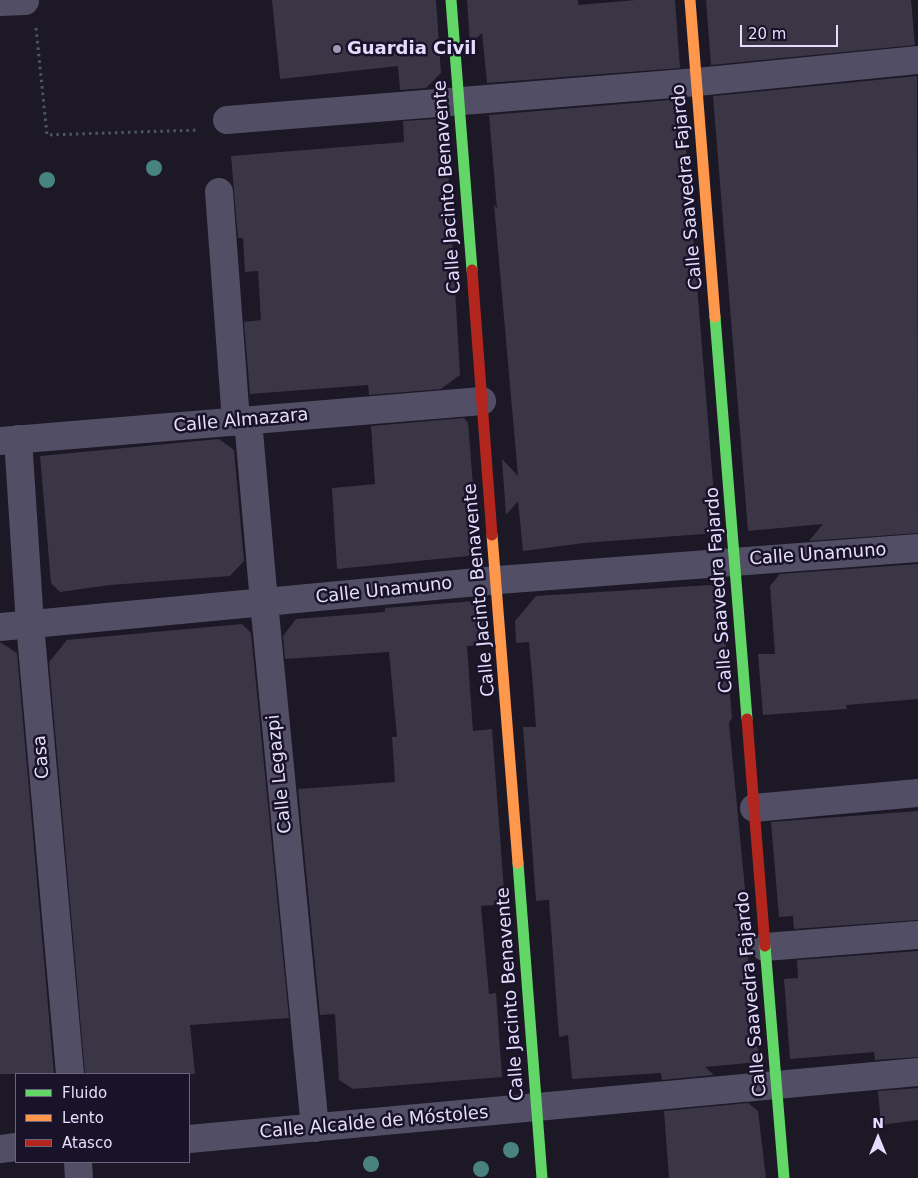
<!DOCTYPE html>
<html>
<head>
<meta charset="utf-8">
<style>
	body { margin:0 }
	#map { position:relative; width:918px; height:1178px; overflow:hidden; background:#1c1825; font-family:"DejaVu Sans",sans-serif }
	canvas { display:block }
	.legend { position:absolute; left:15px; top:1073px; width:175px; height:90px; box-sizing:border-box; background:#19132a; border:1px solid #6a647e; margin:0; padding:6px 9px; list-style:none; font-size:15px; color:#e4ddfd }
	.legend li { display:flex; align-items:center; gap:10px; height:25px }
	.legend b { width:25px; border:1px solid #6a647e }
	.north { position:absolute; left:853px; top:1113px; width:50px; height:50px; -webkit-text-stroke:4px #19132a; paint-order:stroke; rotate:0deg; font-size:14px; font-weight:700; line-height:20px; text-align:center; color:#e4ddfd }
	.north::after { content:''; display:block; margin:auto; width:18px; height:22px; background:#e4ddfd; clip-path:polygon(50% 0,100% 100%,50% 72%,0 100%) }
	.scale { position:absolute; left:740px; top:25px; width:98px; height:22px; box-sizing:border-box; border:2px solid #e4ddfd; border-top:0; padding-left:6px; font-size:15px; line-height:18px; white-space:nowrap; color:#e4ddfd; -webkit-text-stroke:4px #19132a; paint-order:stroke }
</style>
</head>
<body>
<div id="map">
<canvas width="918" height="1178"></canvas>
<ul class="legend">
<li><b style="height:6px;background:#63d668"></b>Fluido</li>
<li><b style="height:6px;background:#ff974d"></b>Lento</li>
<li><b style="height:6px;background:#b3261e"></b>Atasco</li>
</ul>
<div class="north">N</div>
<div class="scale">20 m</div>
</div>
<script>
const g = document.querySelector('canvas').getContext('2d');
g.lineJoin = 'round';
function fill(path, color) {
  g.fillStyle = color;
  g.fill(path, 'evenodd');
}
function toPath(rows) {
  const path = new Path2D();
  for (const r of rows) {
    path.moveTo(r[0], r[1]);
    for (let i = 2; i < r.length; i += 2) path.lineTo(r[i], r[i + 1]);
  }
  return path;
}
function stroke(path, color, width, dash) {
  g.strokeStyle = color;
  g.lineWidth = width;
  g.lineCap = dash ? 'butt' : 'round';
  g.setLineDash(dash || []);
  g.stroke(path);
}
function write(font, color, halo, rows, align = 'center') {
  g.font = font + ' "DejaVu Sans",sans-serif';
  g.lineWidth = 5;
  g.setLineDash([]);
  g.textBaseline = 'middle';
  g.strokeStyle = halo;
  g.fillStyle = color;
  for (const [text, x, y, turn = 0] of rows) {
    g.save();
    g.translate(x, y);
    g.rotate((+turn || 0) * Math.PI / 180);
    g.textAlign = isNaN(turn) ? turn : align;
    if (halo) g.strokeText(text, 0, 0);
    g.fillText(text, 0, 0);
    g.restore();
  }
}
fill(toPath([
	[272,0,436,0,441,73,426,88,400,90,398,66,280,79],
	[467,0,578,0,578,5,636,0,675,0,680,68,487,83,482,33,470,44],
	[706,0,911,0,915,45,711,65],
	[917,76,918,533,809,541,823,524,748,531,713,96],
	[682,99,717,533,584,543,523,551,518,501,506,515,502,459,518,476,494,204,497,209,489,115],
	[436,119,446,132,460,375,441,389,369,395,368,385,250,394,244,322,261,320,258,271,245,272,243,238,238,238,231,156,404,142,403,121],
	[464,418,468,423,478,546,468,556,337,569,332,488,375,484,371,426],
	[219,439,234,450,244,561,230,576,110,585,60,592,51,583,40,456],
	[918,564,918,699,846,705,847,709,763,715,758,654,775,654,770,586,780,574],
	[711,585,721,594,732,718,729,723,748,920,745,920,748,957,750,982,753,981,759,1062,705,1067,714,1075,662,1080,661,1073,572,1079,568,1035,559,1037,549,900,536,901,523,727,536,727,533,686,529,642,516,643,515,621,536,596],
	[476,601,482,607,485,645,467,646,473,731,492,729,505,904,481,906,489,994,496,993,502,1077,353,1089,339,1080,335,1014,320,1015,298,789,395,782,392,737,397,737,389,652,285,659,283,636,296,619,385,612,385,608],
	[242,624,251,633,289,1018,190,1025,195,1074,85,1074,49,662,67,640],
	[0,642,17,653,54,1074,0,1074],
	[918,811,918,920,794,929,793,916,779,917,771,822],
	[918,951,918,1057,875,1060,874,1052,790,1059,784,979,798,978,797,960],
	[918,1088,918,1120,881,1125,878,1091],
	[748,1103,758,1111,766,1178,669,1178,664,1111]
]), '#3b3646');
stroke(toPath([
	[36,28,47,135,199,130]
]), '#4c5665', 3, [2.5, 4]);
stroke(toPath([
	[0,2,25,1],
	[227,120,697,82,918,60],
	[219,192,236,421],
	[248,420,264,602,315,1128],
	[18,439,30,624,70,1074],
	[0,441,482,401],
	[0,627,498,580,918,548],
	[754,808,918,793],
	[765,947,918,935],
	[189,1139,918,1072],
	[0,1149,16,1147],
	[78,1162,79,1178]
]), '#524e65', 28);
stroke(toPath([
	[451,0,472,270],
	[715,317,747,719],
	[518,863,542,1178],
	[765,946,784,1178]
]), '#63d668', 11);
stroke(toPath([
	[690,0,715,317],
	[492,535,518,863]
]), '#ff974d', 11);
stroke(toPath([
	[472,270,492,535],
	[747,719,765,946]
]), '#b3261e', 11);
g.fillStyle = '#488380';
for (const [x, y] of [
	[154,168],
	[47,180],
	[511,1150],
	[371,1164],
	[481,1169]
]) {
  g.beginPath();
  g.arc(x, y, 8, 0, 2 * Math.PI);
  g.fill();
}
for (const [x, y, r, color] of [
	[337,49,5,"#9e98b1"]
]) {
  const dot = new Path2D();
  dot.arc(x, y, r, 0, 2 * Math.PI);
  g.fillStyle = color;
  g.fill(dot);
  stroke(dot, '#19132a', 2);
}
write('bold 18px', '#e4ddfd', '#19132a', [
	["Guardia Civil",347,49]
], 'left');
write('18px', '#e4ddfd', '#19132a', [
	["Calle Jacinto Benavente",448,187,-94],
	["Calle Saavedra Fajardo",688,187,-95],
	["Calle Almazara",241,421,-5],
	["Calle Unamuno",818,555,-4],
	["Calle Jacinto Benavente",480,590,-95],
	["Calle Saavedra Fajardo",720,590,-94],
	["Calle Unamuno",384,591,-6],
	["Casa",42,757,-95],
	["Calle Legazpi",280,774,-96],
	["Calle Jacinto Benavente",511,994,-94],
	["Calle Saavedra Fajardo",752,994,-95],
	["Calle Alcalde de Móstoles",374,1123,-5]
]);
</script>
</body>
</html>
